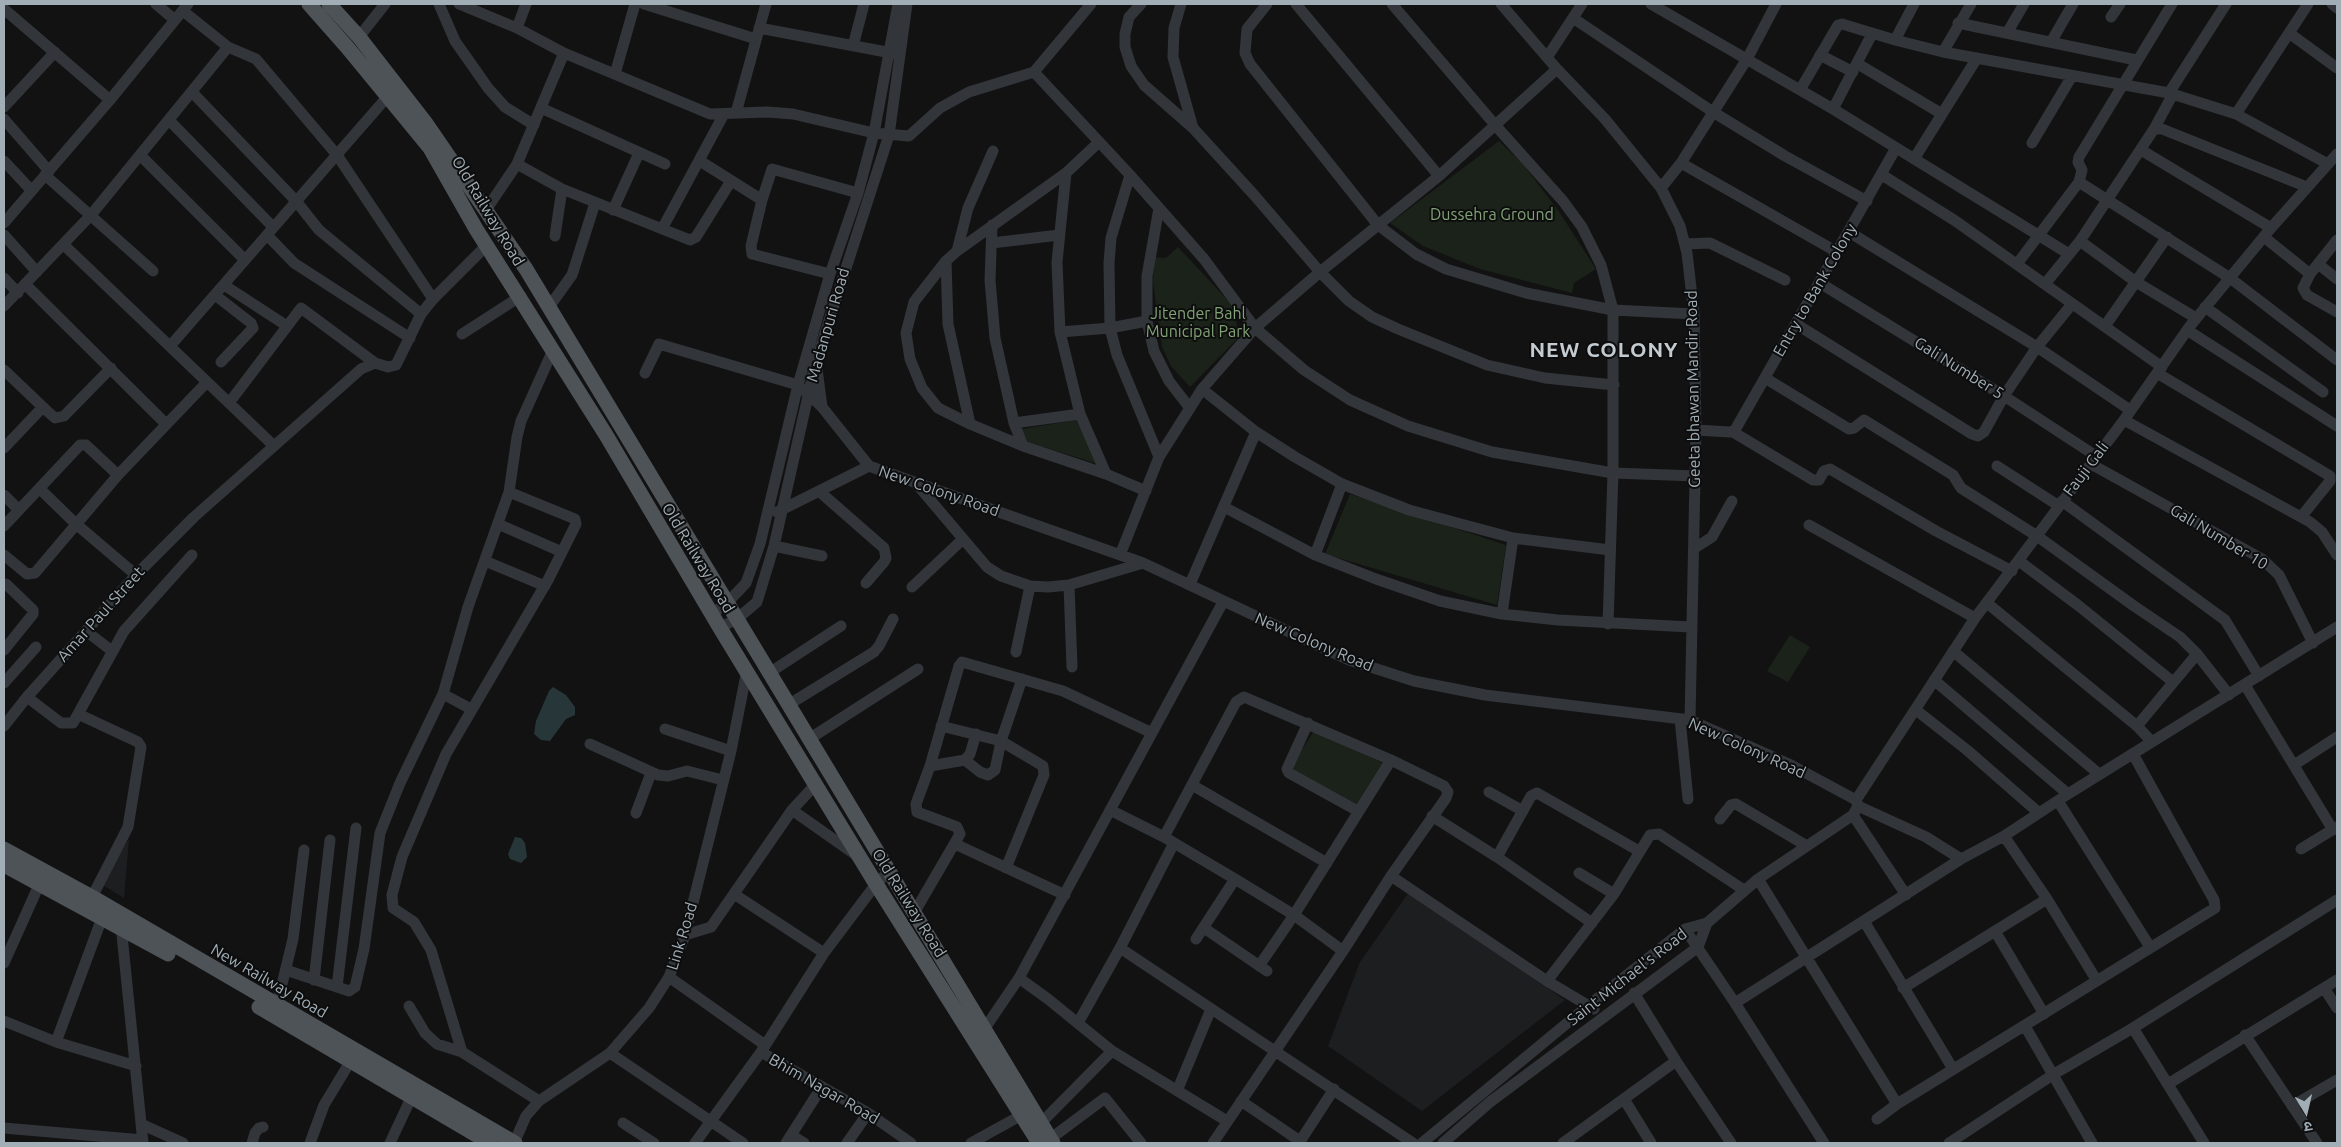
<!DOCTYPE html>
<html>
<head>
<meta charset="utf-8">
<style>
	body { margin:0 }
	#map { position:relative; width:2341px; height:1147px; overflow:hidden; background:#121213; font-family:Ubuntu,"Noto Sans Devanagari",sans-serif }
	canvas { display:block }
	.frame { position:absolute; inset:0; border:5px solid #a1aeb6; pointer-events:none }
	.north { position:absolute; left:2281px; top:1087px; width:50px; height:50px; -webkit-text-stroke:4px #0d0d0e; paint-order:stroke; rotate:171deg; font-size:14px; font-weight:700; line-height:20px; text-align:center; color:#a1aeb6 }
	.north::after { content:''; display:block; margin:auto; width:18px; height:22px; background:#a1aeb6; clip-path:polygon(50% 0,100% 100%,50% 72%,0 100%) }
</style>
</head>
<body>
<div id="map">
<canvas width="2341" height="1147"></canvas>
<div class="frame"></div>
<div class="north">उ</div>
</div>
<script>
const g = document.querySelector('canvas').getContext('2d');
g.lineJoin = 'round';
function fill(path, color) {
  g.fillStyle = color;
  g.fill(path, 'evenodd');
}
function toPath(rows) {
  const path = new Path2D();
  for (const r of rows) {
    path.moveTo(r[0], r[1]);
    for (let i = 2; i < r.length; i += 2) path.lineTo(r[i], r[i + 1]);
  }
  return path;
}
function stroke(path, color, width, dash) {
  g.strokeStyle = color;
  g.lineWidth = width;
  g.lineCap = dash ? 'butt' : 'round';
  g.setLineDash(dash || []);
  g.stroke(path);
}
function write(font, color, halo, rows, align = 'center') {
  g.font = font + ' Ubuntu,sans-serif';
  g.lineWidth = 4;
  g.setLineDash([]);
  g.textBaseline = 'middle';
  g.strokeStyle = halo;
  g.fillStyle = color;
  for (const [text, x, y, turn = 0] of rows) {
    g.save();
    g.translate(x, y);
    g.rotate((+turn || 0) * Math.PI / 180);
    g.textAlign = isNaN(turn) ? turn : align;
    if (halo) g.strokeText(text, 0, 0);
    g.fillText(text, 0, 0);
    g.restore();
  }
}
fill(toPath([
	[129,839,124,898,101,884],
	[1409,892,1565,1000,1422,1111,1328,1046,1360,962]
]), '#1d1e20');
fill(toPath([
	[1499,141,1522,163,1558,210,1596,269,1574,283,1572,293,1480,269,1423,246,1390,223],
	[1178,247,1235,308,1238,338,1190,387,1171,366,1162,347,1153,282,1154,257,1166,258],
	[1076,420,1098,464,1025,441,1022,429],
	[1350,494,1506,545,1497,605,1325,554],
	[1790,635,1810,647,1788,682,1767,671],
	[1314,731,1385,764,1359,805,1290,768]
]), '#1a2219');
fill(toPath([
	[553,687,566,695,575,707,575,715,566,719,550,741,541,740,534,734,536,721,549,691],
	[515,837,521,838,525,843,527,857,521,863,510,859,508,854]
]), '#273638');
stroke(toPath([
	[156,4,175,20],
	[439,4,455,41,488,88,505,107,534,125],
	[459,4,517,28,564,53,710,114,767,112,793,114,874,133,909,136,940,108,969,92,1034,72],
	[644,4,756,39],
	[1141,4,1129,17,1125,34,1125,47,1131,66,1144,85,1193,128,1255,196,1320,272,1349,301,1372,317,1398,329,1487,365,1545,378,1614,385],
	[1181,4,1174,28,1173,57,1193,128],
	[1267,4,1247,29,1245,53,1250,64,1378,225,1416,254,1446,269,1526,293,1613,310,1694,314],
	[1296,4,1439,176],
	[1392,4,1496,126,1563,201,1582,227,1601,265,1613,310,1613,473,1608,624],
	[1501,4,1557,69,1605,119,1661,188,1680,226,1687,253,1694,314,1696,430,1690,720],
	[1651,4,1833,109,2069,254],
	[2332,4,2337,8],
	[4,9,110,100],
	[183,11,228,47,256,59,337,155,433,299],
	[2111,17,2120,4],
	[1573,18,1713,112,1785,156,1867,201],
	[1958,23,2136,60],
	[517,28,526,4],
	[759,28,897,54],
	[2007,33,2024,4],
	[2289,33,2337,68],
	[359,37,385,4],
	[1895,40,1914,4],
	[2051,42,2073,4],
	[853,46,864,4],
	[1943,52,1971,4],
	[1820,55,1853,72],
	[1548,56,1582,4],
	[1858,64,1942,114],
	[1034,72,1130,175,1204,259,1255,328,1304,370,1350,400,1408,426,1492,452,1613,473,1696,476],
	[1034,72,1091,4],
	[615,74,635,4],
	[1800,90,1838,25,1842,24,1895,40,1943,52,2169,93,2236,114,2328,164],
	[192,92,296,201,319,230,421,314],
	[2169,93,2226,4],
	[4,107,55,52],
	[541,108,665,164],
	[1833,109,1872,34],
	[736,113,766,4],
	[2236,114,2308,4],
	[4,119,49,171],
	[169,120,273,227],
	[2154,129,2173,94],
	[1098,143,1066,173,957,251,946,261,914,302,906,333,910,359,922,388,938,408,970,424,1023,446,1106,474],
	[2032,143,2072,76],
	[2141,150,2271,228],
	[140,155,245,260],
	[1914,159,1977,58],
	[4,161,31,190],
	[700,161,762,200],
	[1681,163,1837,252],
	[517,164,562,189,690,240,696,237,731,181],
	[1066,173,1057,262,1060,332,1080,414,1106,474,1146,491],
	[45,175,153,271],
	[1130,175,1111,238,1109,263,1110,328,1117,355,1159,457],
	[1882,175,1954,220,2162,367],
	[2079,182,2230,278,2337,360],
	[1661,188,1681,163,1747,59,1776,4],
	[1159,208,1147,276,1147,321,1154,351,1169,381,1189,407],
	[486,210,517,164,564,53],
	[613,210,639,153],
	[4,223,110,100,188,4],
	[992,225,990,280,995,338,1014,423,1023,446],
	[662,229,724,114],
	[1849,232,2037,347,2130,410],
	[4,235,37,272],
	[267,235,294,263,410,338],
	[555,236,562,189],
	[2264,237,2310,274],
	[2337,240,2310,274,2303,288,2307,295,2337,312],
	[2080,241,2136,282,2196,318],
	[992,243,1059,235],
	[1685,244,1710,243,1785,280],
	[64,245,274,446],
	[957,251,968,208,993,151],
	[946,261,948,324,970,424],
	[2017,264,2079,182,2082,170,2078,162,2079,157,2172,4],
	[2318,264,2337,279],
	[830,274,752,254,751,246,762,200,772,169,858,193],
	[4,278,18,293],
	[1820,283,2004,396,2096,456],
	[25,284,166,424],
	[2045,284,2080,241,2154,129,2162,129,2307,187],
	[224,285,287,326],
	[215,295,251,323,253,328,221,362],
	[4,306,91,215,228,47],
	[549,307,572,275,595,203],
	[2205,307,2323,392],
	[1796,324,1972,434,1978,436,1984,432,2004,396,2037,347,2072,304],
	[2105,326,2167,237],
	[2187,330,2337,426],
	[1060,332,1110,328,1147,321],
	[462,334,521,296],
	[171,345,388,96],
	[817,369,822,407],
	[4,370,46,410],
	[645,373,659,344,798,385,822,407,869,466,1143,563,1349,660,1414,681,1485,695,1690,720,1791,765,1856,800,1858,806],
	[2157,373,2330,476,2330,481,2301,517],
	[1765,378,1849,429,1854,428,1864,420,1953,475,1961,488,2037,536,2134,606,2180,637,2197,654,2229,695],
	[1202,389,1256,432,1295,457,1342,484,1409,510,1513,538,1610,550],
	[229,403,301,308,375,363,388,367,396,365,421,314,433,299,487,245],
	[2124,420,2310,522,2322,532,2337,555],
	[1014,423,1080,414],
	[1696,430,1730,432,1735,430,1896,148],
	[1733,432,1813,480,1819,480,1824,471,1830,469,1936,531,2012,571],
	[4,448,41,409,46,410,55,418,64,416,111,368],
	[2091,464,2262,559,2279,575,2313,643],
	[1997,466,2059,506],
	[915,482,987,567,1001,576,1030,586,1048,587,1069,585,1143,563],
	[40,489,76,524,136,575],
	[820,492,884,548,886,558,884,562,866,583],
	[4,495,19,510],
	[2062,501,2225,620,2259,676],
	[1224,507,1315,555,1376,579,1440,601,1502,614,1558,620,1690,627],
	[777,512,869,466],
	[498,524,562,552],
	[1809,525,1975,618],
	[4,526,80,445,86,445,118,475],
	[774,546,822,556],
	[1695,548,1712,537,1732,501],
	[4,555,27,574,35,573,118,475,207,382],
	[1120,555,1159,457,1202,389,1255,328,1320,272,1439,176,1557,69],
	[1315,555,1342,484],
	[485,561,545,586],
	[2019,561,2079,606,2173,682],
	[1190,584,1256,432],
	[1069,585,1072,667],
	[912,587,962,540],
	[1987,603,2137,726,2152,742],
	[712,614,728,602,746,583,760,544,798,385,830,274,858,193,874,133,898,4],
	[1502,614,1513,538],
	[720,628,738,618,757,602,774,546,816,361,889,135,907,4],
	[86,631,112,651],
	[4,650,33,614,33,610,6,584],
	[1953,651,2099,774],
	[1016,652,1030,586],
	[769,673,841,626],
	[1934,680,2068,794],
	[4,683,36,647],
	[2245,685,2333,830],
	[443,694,471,709],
	[27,697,61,723,73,723,124,631,192,555],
	[788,705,874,652,879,646,893,619],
	[1916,710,1967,750,2039,813],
	[78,714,138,742,141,747,128,827,92,897],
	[1680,719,1688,799],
	[1308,723,1287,769,1289,773,1358,811],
	[4,726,27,697,136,575,194,517,361,369,375,363],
	[941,726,1001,741,1043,766,1044,775,1006,868],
	[2137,726,2197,654],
	[665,729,731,751],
	[809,739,918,669],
	[590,744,658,775,668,776,687,771,723,780],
	[965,760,980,772,988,775,995,770,1001,741,1022,679],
	[2294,765,2337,737],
	[930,766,965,760,970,754,976,734],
	[1192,785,1327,863],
	[1489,792,1523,811],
	[1856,800,1975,618,2124,420,2190,326,2271,228,2337,154],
	[2058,801,2150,947],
	[1858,806,1926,837,1961,859],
	[792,810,856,855],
	[1110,810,1164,837,1235,879,1294,915,1343,951],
	[636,813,651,773],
	[1853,815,1906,895],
	[1432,816,1497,857,1592,923],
	[1720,819,1731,805,1736,804,1807,846],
	[2004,836,2047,899,2097,981],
	[1164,837,1236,702,1244,697,1391,760,1444,786,1448,792,1446,798,1391,876,1343,951,1213,1143],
	[955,844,1065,895],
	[2301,849,2337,827],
	[1497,857,1531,796,1537,793,1639,851],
	[1579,873,1614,894],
	[1391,876,1547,981,1594,1009],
	[1758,879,1897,1104],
	[734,894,824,953],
	[914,913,960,834,957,827,917,812,916,804,930,766,959,666,962,662,1063,691,1152,733],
	[1864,921,1953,1069],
	[125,924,122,935,143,1143],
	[1204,928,1267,971],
	[1685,929,1735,1003,1824,1143],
	[1995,931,2044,1014],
	[685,935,711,927,792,810,815,785],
	[1196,939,1235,879],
	[1120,948,1413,1143],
	[4,963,39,885],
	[1259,966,1294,915,1391,760],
	[286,970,349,991,355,987,364,949,380,833,400,783,443,694,468,607,509,492,517,437,521,421,553,350],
	[669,977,765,1045],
	[1019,978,1048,999,1112,1051,1227,1121],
	[314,980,330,840],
	[1547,981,1614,894,1650,835,1659,834,1744,890],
	[337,987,356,828],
	[1903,988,2047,899],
	[2324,988,2337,1008],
	[1634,993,1676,1061,1731,1143],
	[1735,1003,1961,859,2004,836,2068,794,2337,627],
	[409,1006,425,1033,437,1044,462,1052,539,1101],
	[275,1013,293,939,304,850],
	[4,1021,56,1042,136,1066],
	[1078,1023,1120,948,1174,843],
	[2025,1026,2092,1143],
	[2133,1028,2204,1143],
	[983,1031,1019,978,1223,602],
	[2245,1035,2317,1143],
	[56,1042,102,918],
	[462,1052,431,950,414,922,393,908,392,895,402,857,446,754,548,580,576,524,575,519,509,492],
	[761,1052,868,1113,911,1143],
	[610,1053,743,1143],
	[2168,1084,2337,980],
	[1177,1091,1211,1009],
	[1624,1099,1651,1143],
	[1241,1101,1300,1141],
	[2292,1106,2337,1080],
	[1877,1119,1897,1104,2215,908,2214,900,2133,754],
	[623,1123,654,1143],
	[1041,1123,1112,1051],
	[141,1124,183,1143],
	[4,1128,143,1140],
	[791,1135,804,1143],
	[1050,1139,1105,1098,1141,1143],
	[252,1143,255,1133,259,1128,263,1127],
	[310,1143,324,1105,350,1062],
	[390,1143,411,1098],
	[514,1143,526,1116,539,1101,610,1053,649,1008,669,977,685,935,731,751,747,670],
	[695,1143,761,1052,824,953,876,884,889,871],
	[786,1143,821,1088],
	[847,1143,868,1113],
	[971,1143,1029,1111],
	[1299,1143,1334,1089],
	[1422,1143,1589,1005,1685,929,1707,923,1758,879,1853,815,1858,806],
	[1443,1143,1490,1102,1698,947,1707,923],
	[1563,1143,1676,1061],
	[1949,1143,2054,1074,2133,1028,2337,900]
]), '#323539', 11);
stroke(toPath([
	[309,4,347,47,430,148,476,229,606,435,720,628,876,884,1039,1143],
	[329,4,359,37,425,122,526,269,1053,1143],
	[4,849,92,897,515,1143],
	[4,865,168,954],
	[259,1007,490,1143]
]), '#4e5358', 15);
write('16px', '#a1aeb6', '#0d0d0e', [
	["Old Railway Road",488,211,59],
	["Entry to Bank Colony",1815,290,-60],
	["Madanpuri Road",828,325,-74],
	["Gali Number 5",1959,368,32],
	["Geeta bhawan Mandir Road",1693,389,-91],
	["Fauji Gali",2086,469,-53],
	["New Colony Road",939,491,19],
	["Gali Number 10",2219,537,31],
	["Old Railway Road",698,558,59],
	["Amar Paul Street",101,614,-48],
	["New Colony Road",1314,642,23],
	["New Colony Road",1747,748,24],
	["Old Railway Road",909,903,58],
	["Link Road",682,936,-73],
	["Saint Michael's Road",1627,977,-38],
	["New Railway Road",269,981,30],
	["Bhim Nagar Road",824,1089,30]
]);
write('16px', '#81a376', '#0d0d0e', [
	["Dussehra Ground",1492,215],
	["Jitender Bahl",1198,314],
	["Municipal Park",1198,332]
]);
g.letterSpacing = '1px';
write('bold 21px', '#c3cbd1', '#0d0d0e', [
	["NEW COLONY",1604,350]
]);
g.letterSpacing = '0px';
</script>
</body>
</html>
